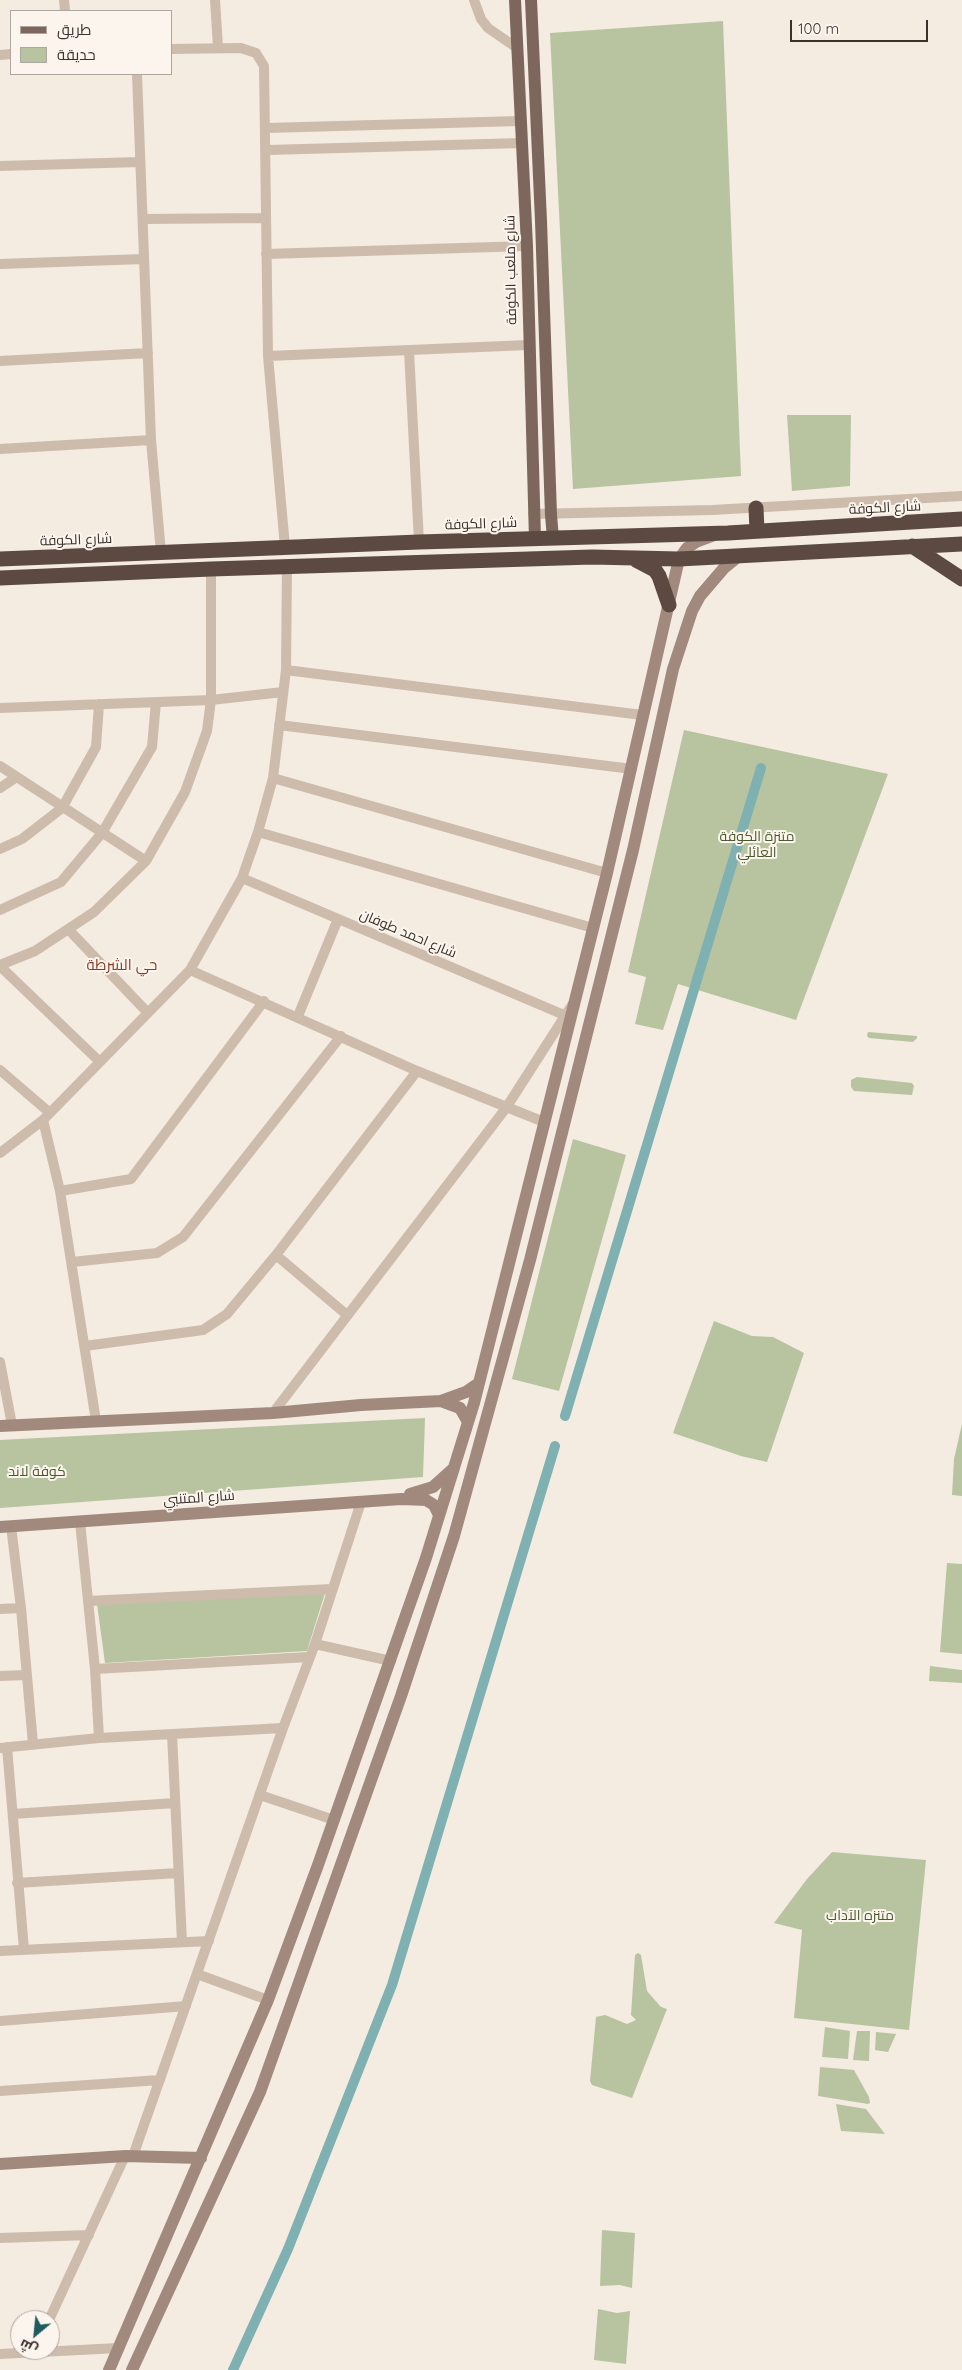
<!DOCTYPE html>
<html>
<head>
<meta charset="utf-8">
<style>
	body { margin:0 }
	#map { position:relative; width:962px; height:2370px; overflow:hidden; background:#f4ebe1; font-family:Quicksand,Cairo,sans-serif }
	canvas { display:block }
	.legend { position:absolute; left:10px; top:10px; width:162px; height:65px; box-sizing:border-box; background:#fbf5ee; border:1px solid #aea6a0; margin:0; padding:6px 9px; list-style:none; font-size:15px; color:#3b302b }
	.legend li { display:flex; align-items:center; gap:10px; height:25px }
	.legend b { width:25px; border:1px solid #aea6a0 }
	.north { position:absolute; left:10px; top:2310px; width:50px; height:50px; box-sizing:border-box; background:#fbf5ee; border:1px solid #aea6a0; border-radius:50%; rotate:208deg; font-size:14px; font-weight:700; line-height:20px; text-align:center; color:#3b302b }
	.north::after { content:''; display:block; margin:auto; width:18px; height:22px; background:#1f5a5e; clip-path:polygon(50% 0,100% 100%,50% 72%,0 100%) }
	.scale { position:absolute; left:790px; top:20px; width:138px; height:22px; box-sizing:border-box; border:2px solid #3b302b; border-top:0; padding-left:6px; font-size:15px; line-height:18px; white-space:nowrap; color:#3b302b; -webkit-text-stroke:4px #fbf5ee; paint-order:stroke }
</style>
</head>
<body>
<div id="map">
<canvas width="962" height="2370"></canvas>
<ul class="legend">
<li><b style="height:6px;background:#7d675c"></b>طريق</li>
<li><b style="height:14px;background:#b8c4a0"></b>حديقة</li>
</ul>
<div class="north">ش</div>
<div class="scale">100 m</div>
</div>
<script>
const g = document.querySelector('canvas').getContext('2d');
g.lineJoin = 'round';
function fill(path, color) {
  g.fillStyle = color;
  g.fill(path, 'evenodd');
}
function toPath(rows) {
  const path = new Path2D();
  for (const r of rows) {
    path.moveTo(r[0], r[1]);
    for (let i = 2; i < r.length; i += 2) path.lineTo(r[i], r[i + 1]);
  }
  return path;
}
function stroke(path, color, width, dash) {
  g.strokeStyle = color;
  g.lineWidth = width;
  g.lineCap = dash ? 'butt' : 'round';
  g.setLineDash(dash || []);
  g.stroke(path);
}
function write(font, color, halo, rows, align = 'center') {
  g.font = font + ' Quicksand,Cairo,sans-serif';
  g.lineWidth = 4;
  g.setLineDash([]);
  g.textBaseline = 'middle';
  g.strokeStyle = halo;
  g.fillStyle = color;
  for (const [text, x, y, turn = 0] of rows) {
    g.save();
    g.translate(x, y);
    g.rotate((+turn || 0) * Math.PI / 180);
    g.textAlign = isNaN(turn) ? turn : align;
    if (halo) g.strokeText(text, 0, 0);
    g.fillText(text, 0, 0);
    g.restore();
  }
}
fill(toPath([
	[723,21,741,476,573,489,550,33],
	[787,415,851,415,850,486,792,491],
	[684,730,888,774,796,1020,678,984,663,1030,635,1024,646,977,628,972],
	[868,1032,917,1036,917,1038,913,1042,869,1038,867,1036],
	[857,1077,912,1083,914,1086,912,1095,854,1091,851,1087,851,1080],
	[573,1139,626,1155,559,1391,512,1379],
	[714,1321,752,1336,773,1337,804,1353,767,1462,741,1456,673,1433],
	[425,1418,423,1477,0,1508,0,1440],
	[962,1424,962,1496,952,1495,954,1459],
	[947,1563,962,1564,962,1654,940,1652],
	[325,1593,307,1651,105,1663,97,1604],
	[930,1666,962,1670,962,1683,929,1681],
	[832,1852,926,1860,909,2030,794,2018,802,1930,774,1923,807,1879],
	[638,1953,641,1955,647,1991,661,2007,667,2009,632,2098,592,2085,590,2081,596,2017,605,2015,627,2024,636,2020,631,2015,635,1955],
	[825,2027,850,2031,848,2059,822,2057],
	[857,2031,870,2031,869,2061,853,2060],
	[876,2032,896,2034,888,2052,875,2050],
	[820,2067,854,2070,869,2097,870,2103,868,2104,818,2096],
	[836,2104,866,2109,885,2134,841,2131],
	[602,2230,635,2233,632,2288,620,2285,600,2286],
	[598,2309,617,2313,630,2311,626,2364,594,2360]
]), '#b8c4a0');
stroke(toPath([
	[565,1416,761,768],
	[233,2370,288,2249,392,1985,555,1446]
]), '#7fb0b2', 10);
stroke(toPath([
	[64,0,65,11],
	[215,0,218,47],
	[474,0,481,19,488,28,517,48],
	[171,49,241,48,256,53,264,66,268,356,285,547],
	[0,55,11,54],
	[137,74,151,440,161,553],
	[266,128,520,121],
	[267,150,522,143],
	[0,166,140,162],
	[143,219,266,218],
	[266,254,527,246],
	[0,264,144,259],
	[409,351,419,542],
	[268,356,528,345],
	[0,361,148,353],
	[0,449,151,440],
	[533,514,712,510,962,496],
	[286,670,642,715],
	[0,708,211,700,283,692],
	[279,725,632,769],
	[0,766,146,861],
	[273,778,607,873],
	[0,788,15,778],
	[258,832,593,928],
	[0,849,22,839,62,808,96,747,99,704],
	[242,878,564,1015],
	[0,910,61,882,102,833,152,747,156,702],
	[68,929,148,1013],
	[0,965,35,951,94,912,146,861,185,792,207,731,211,700,211,569],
	[0,966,100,1062],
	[190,970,417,1071,544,1122],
	[298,1016,338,919],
	[0,1070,50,1113],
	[43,1120,60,1191,96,1421],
	[0,1153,43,1120,190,970,242,878,258,832,273,778,286,670,287,566],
	[60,1191,131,1179,264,1001],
	[276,1255,347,1315],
	[72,1262,157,1253,183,1237,341,1036],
	[85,1346,203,1330,227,1314,276,1255,417,1071],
	[0,1362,12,1425],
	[273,1413,506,1108,572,1005],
	[80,1522,95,1669,99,1738],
	[11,1526,21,1608,33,1744],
	[88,1601,332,1589],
	[0,1609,21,1608],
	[315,1644,391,1661],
	[95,1669,309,1657],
	[0,1676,27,1675],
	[172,1734,182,1942],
	[7,1747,24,1950],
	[0,1748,99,1738,283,1728],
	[260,1795,334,1820],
	[13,1814,175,1803],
	[17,1883,178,1873],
	[0,1951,209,1941],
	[197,1974,268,2000],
	[0,2021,186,2006],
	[0,2091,160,2080],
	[133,2156,283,1728,315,1644,361,1502],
	[0,2238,89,2235],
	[49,2320,125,2156],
	[0,2354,119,2348]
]), '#cdbbac', 10);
stroke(toPath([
	[441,1401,460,1408,468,1422],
	[0,1426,273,1413,361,1405,441,1401,466,1392,479,1383],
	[410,1494,433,1487,454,1468],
	[0,1527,401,1499,426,1500,434,1505,439,1515],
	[0,2164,125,2156,201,2158],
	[109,2370,268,2000,318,1865,426,1558,474,1403,607,873,679,559,687,548,696,542,712,536],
	[132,2370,260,2092,401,1696,454,1536,530,1260,633,850,673,669,692,611,700,596,724,568,740,555]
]), '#a18a7d', 12);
stroke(toPath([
	[515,0,527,246,535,539],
	[531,0,541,221,551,515,553,538]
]), '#7d675c', 12);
stroke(toPath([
	[756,508,757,530],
	[912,546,962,579],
	[0,559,419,542,728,533,962,519],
	[636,560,655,570,659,576,669,605],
	[0,578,211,569,592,557,679,559,962,544]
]), '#5c4a42', 15);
write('14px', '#3b302b', '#fbf5ee', [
	["شارع ملعب الكوفة",511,270,-91],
	["شارع الكوفة",885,508,-3],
	["شارع الكوفة",481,524,-2],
	["شارع الكوفة",76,540,-2],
	["شارع احمد طوفان",408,934,23],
	["شارع المتنبي",199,1498,-4]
]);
write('14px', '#4a5a2e', '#fbf5ee', [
	["متنزة الكوفة",757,837],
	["العائلي",757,853],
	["كوفة لاند",37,1472],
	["متنزه الآداب",860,1916]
]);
write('15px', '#8c3b22', '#fbf5ee', [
	["حي الشرطة",122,965]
]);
</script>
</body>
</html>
